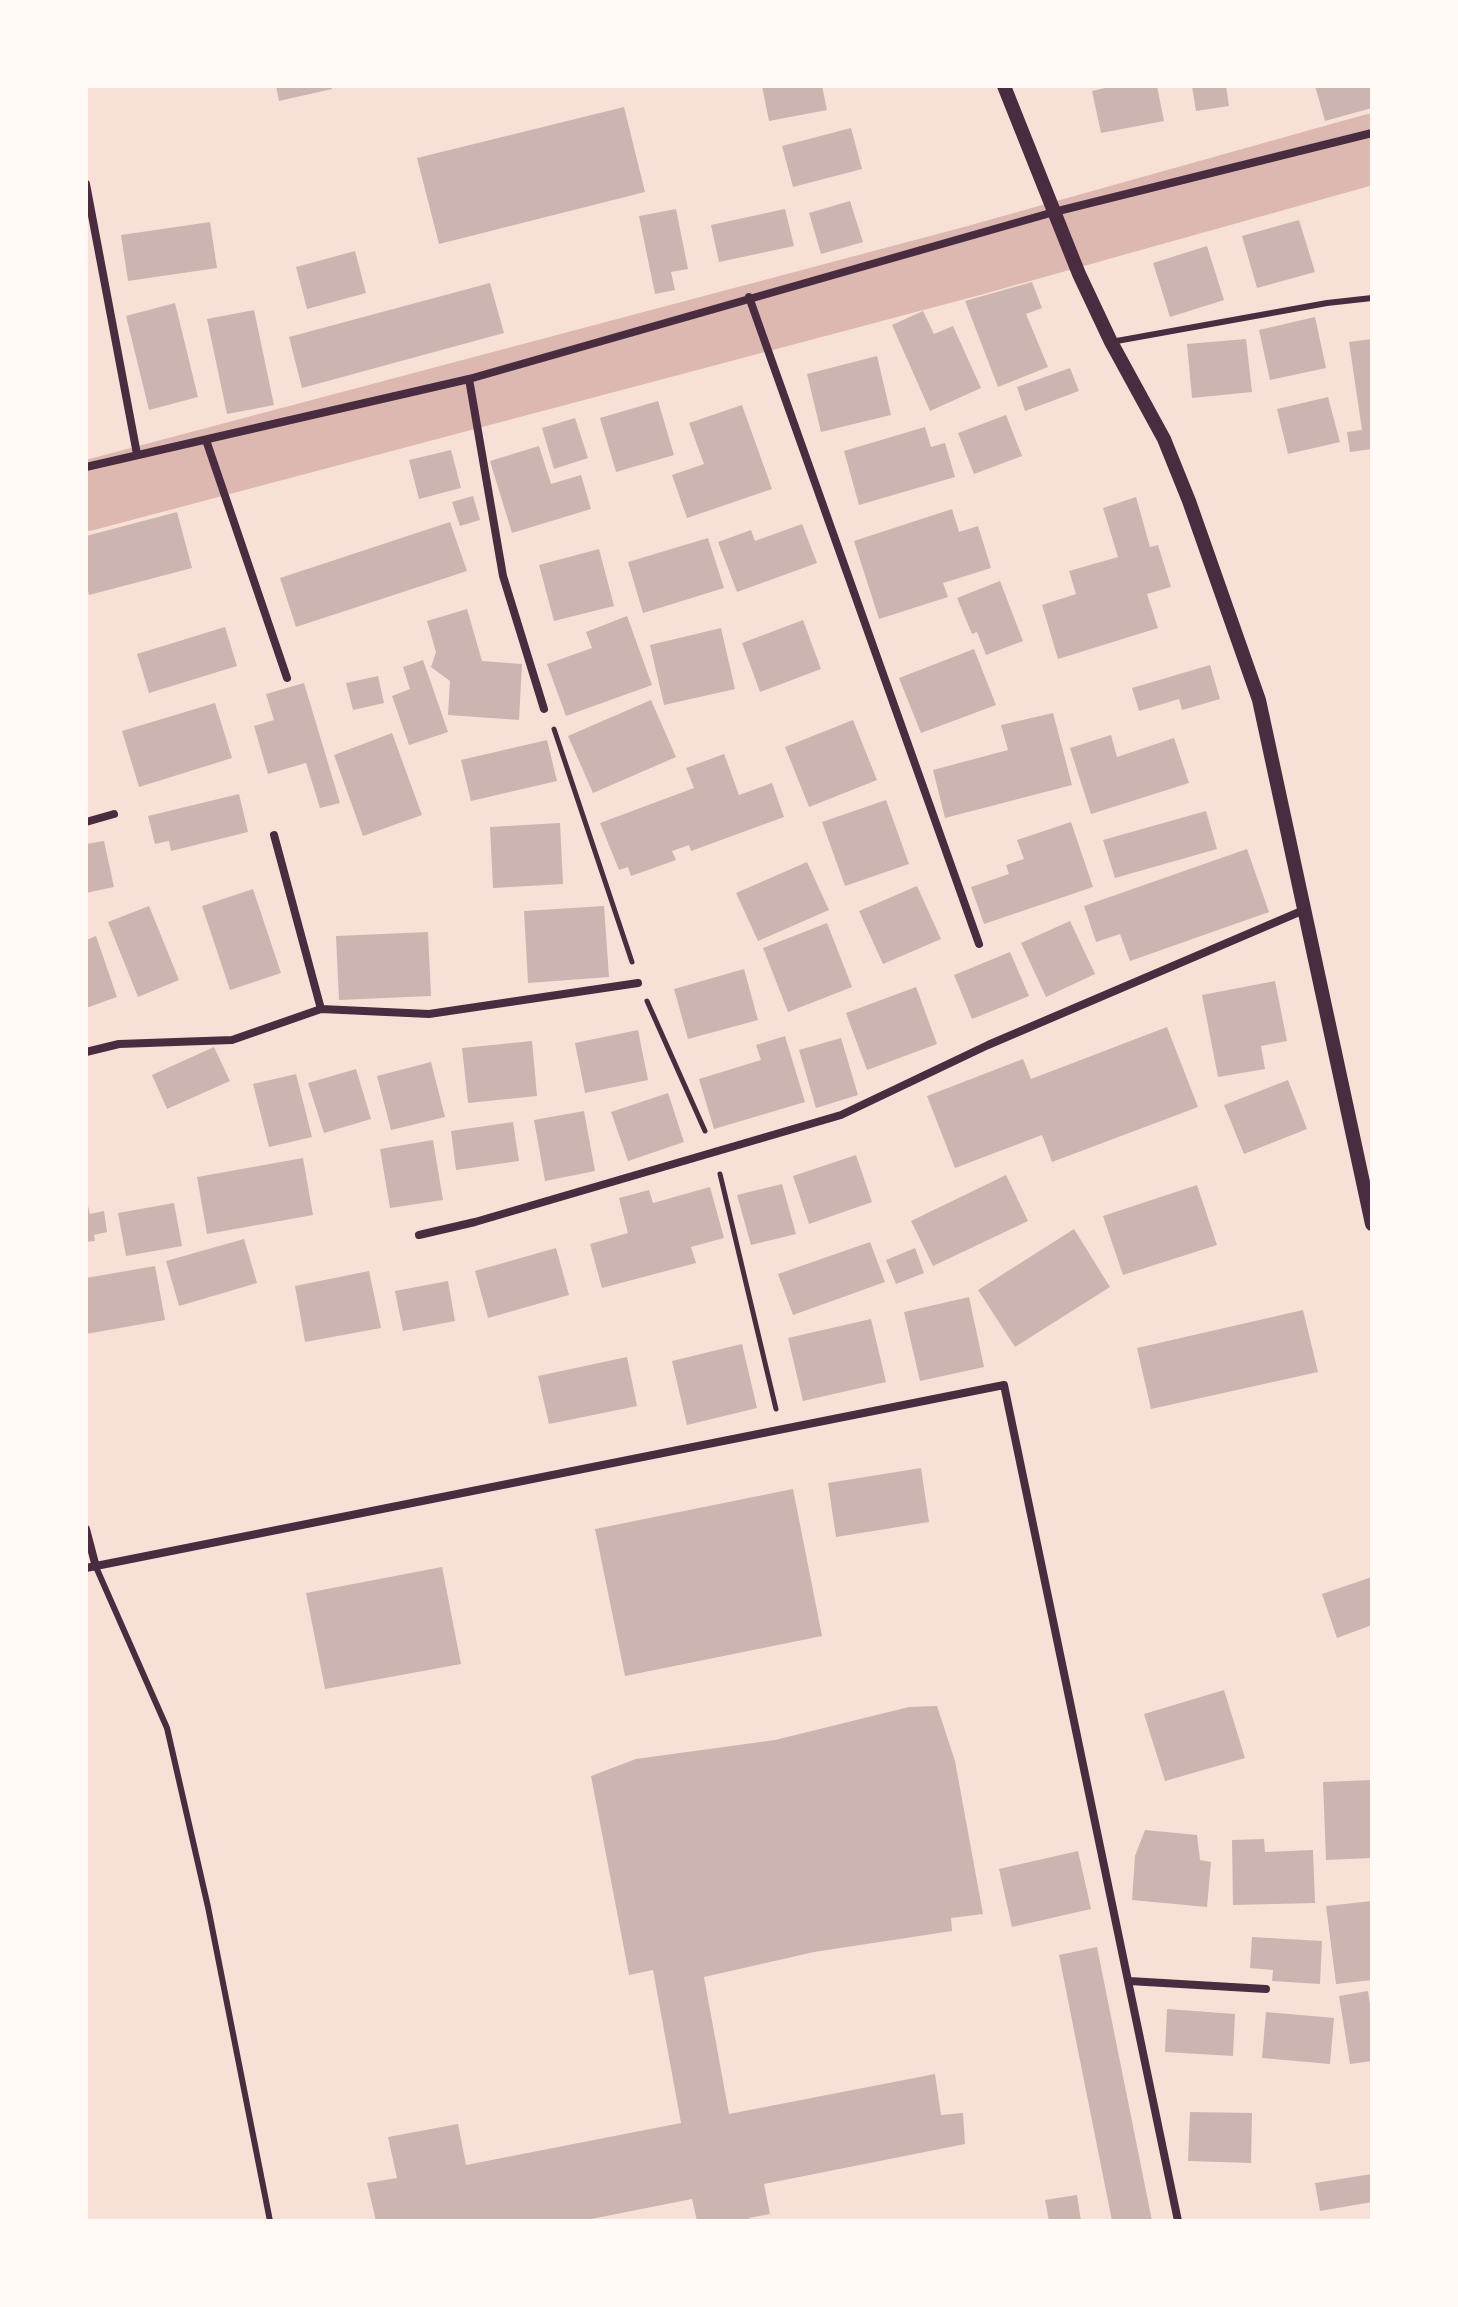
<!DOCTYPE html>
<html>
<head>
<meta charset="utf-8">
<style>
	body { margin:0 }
	#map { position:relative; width:1458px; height:2307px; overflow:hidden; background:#f7e1d7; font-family:"Fira Sans Condensed",sans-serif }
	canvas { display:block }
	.frame { position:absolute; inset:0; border:88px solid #fffaf5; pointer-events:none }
</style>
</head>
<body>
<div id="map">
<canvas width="1458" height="2307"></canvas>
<div class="frame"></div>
</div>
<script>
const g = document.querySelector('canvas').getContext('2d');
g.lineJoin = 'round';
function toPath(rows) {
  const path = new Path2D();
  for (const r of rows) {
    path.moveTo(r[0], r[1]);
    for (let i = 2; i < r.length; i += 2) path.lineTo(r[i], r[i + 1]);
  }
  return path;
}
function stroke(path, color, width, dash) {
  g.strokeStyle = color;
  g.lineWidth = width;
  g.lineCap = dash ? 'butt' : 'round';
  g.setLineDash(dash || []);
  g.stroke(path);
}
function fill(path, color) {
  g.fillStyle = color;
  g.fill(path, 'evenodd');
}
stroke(toPath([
	[86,496,972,261,1372,149]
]), '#dcb8b0', 70);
fill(toPath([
	[276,86,331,86,332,89,279,101],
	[762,86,822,86,827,110,769,121],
	[1114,86,1157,86,1164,121,1101,133,1092,91],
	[1192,86,1226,86,1229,106,1196,111],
	[1315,86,1372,86,1372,108,1325,121],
	[624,107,645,192,439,244,417,158],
	[851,128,862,169,793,187,782,146],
	[850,201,863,242,821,254,809,213],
	[676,209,688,269,671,272,675,290,655,294,639,216],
	[785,209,794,246,719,262,711,225],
	[1299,220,1315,272,1257,288,1242,236],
	[210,222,217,268,128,281,121,235],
	[1207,246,1224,300,1170,317,1153,263],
	[355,251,366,293,307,309,296,267],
	[1032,282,1042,308,1026,314,1048,367,998,387,965,301],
	[490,283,504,333,302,388,289,337],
	[175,303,198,397,149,410,126,316],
	[254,310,274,405,227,414,207,319],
	[923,311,934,334,953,326,981,388,930,411,892,325],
	[1315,317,1326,368,1270,380,1259,330],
	[1246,339,1252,392,1192,398,1187,344],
	[1372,339,1372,449,1350,452,1347,432,1362,430,1349,342],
	[877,356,891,415,821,432,807,374],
	[1070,368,1079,391,1025,411,1017,387],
	[1328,397,1340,442,1288,454,1277,409],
	[658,401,674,455,616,472,600,418],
	[742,405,772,489,687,518,672,475,704,464,689,423],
	[1006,415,1022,456,974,474,958,433],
	[575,418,588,458,554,469,542,428],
	[925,427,931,447,945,443,955,477,859,505,844,451],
	[539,446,551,484,581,475,591,509,512,533,490,461],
	[451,450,461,488,419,499,409,460],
	[473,496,480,520,460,526,452,502],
	[1136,497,1150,547,1158,545,1171,587,1147,594,1158,628,1058,659,1042,605,1076,594,1069,571,1118,557,1103,508],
	[952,509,959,532,978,526,991,568,943,583,948,597,879,619,854,541],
	[177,512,192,568,89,595,86,584,86,536],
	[450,522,467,571,296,627,280,578],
	[802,524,817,563,737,592,718,542,751,530,755,541],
	[708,538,724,588,643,613,628,562],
	[599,549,614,606,554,621,539,565],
	[1000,581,1023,641,986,655,977,632,972,634,957,598],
	[467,609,482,661,522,664,519,720,448,715,450,681,431,667,436,652,427,621],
	[627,616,652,685,566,716,547,664,592,648,586,632],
	[803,620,821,669,760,692,742,643],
	[225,627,237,666,149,693,137,654],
	[721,628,735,689,664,705,650,645],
	[974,649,996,705,921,733,899,678],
	[423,660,448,732,409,745,392,696,410,689,403,667],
	[1210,665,1220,699,1182,710,1179,699,1139,711,1132,688],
	[378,676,384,703,353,710,346,683],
	[304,683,340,803,320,808,306,763,268,774,254,726,274,720,266,694],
	[651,700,676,757,593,793,568,736],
	[215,703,232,758,139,787,122,731],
	[1053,713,1072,785,945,818,933,770,1008,750,1001,725],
	[853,720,877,780,809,807,785,747],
	[392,733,422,815,363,836,334,755],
	[1111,735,1117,757,1174,738,1189,783,1091,814,1070,748],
	[547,740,557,781,471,801,461,760],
	[724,754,739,795,772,783,784,817,691,851,689,845,672,851,676,860,631,876,628,867,619,870,600,823,694,788,686,768],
	[239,794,248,832,171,851,169,841,155,844,148,816],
	[886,800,909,864,845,886,822,822],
	[1206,811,1217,849,1115,878,1103,840],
	[1071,822,1093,887,984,924,971,887,1009,874,1006,865,1024,859,1017,840],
	[560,823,563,884,493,888,490,827],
	[104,841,114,887,86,893,86,844],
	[1247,849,1269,912,1130,961,1120,934,1096,942,1084,906],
	[807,862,829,910,758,941,736,893],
	[917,886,941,939,883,964,859,911],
	[253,889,281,973,230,990,202,906],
	[149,906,179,980,138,997,108,922],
	[604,906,609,977,528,983,524,911],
	[1070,921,1095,974,1046,997,1021,943],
	[827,923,852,987,788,1012,763,948],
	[428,932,431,996,339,1000,336,936],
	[96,936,117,997,86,1008,86,940],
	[1010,952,1029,996,972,1019,954,975],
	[744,969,758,1020,688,1039,674,989],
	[1275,981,1287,1041,1261,1046,1265,1069,1218,1077,1202,995],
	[916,987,937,1044,867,1070,846,1013],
	[1167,1027,1198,1107,1052,1162,1042,1135,955,1168,927,1096,1023,1059,1031,1079],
	[638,1030,648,1080,585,1093,575,1043],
	[785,1036,805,1102,714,1129,699,1079,761,1060,756,1045],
	[841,1038,858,1095,816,1108,799,1050],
	[532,1041,537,1096,468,1103,462,1048],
	[214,1047,230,1081,167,1109,152,1075],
	[431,1062,445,1117,391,1130,377,1076],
	[356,1069,371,1119,324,1133,308,1083],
	[296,1074,312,1137,269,1147,253,1084],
	[1288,1080,1307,1129,1244,1154,1224,1105],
	[668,1093,684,1142,628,1161,611,1112],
	[584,1111,595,1171,545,1181,534,1120],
	[513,1122,519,1161,456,1170,451,1131],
	[433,1140,443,1200,390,1208,380,1149],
	[856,1155,872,1202,809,1224,793,1176],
	[303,1158,313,1215,207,1234,197,1177],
	[1006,1175,1028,1221,933,1266,911,1221],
	[782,1184,796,1234,751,1245,737,1195],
	[1197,1185,1217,1245,1123,1275,1103,1216],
	[710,1187,724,1238,691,1247,696,1263,602,1288,590,1244,628,1233,619,1198,649,1190,653,1203],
	[86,1198,90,1214,104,1211,107,1232,94,1235,95,1241,86,1242],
	[174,1203,182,1246,126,1256,118,1213],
	[1074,1229,1110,1287,1015,1347,978,1290],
	[244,1239,257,1283,179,1306,166,1261],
	[870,1242,885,1282,793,1315,778,1274],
	[556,1248,569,1295,488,1318,475,1271],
	[915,1248,924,1273,896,1284,886,1260],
	[155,1266,165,1320,86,1334,86,1278],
	[369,1271,381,1328,305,1342,295,1286],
	[448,1281,455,1321,403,1331,395,1291],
	[969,1297,984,1367,920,1381,904,1312],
	[1303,1310,1318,1372,1151,1409,1137,1348],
	[871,1319,886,1382,803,1401,788,1338],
	[742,1344,757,1408,687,1425,672,1361],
	[627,1357,637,1406,549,1424,538,1376],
	[921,1468,929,1522,836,1537,828,1483],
	[793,1489,822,1636,625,1676,595,1529],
	[442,1567,461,1664,325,1689,306,1593],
	[1372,1577,1372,1625,1337,1638,1322,1594],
	[1224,1690,1245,1758,1165,1781,1144,1714],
	[937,1706,955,1761,983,1914,951,1918,952,1931,814,1952,704,1977,729,2114,935,2074,941,2115,963,2113,965,2144,764,2184,770,2214,749,2218,750,2221,697,2221,692,2199,581,2221,376,2221,367,2183,397,2178,388,2137,458,2124,466,2165,681,2123,653,1970,629,1975,591,1776,636,1759,775,1740,909,1707],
	[1372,1780,1372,1858,1326,1860,1323,1782],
	[1145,1830,1197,1835,1200,1860,1211,1862,1207,1907,1132,1900,1135,1856],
	[1264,1839,1265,1852,1313,1850,1315,1903,1233,1905,1232,1840],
	[1078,1851,1091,1909,1012,1927,999,1869],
	[1372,1901,1372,1980,1336,1984,1326,1906],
	[1252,1937,1322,1941,1320,1984,1272,1981,1273,1970,1250,1968],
	[1097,1947,1152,2221,1112,2221,1059,1955],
	[1368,1991,1372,2017,1372,2061,1350,2064,1339,1996],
	[1167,2009,1235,2014,1233,2056,1165,2052],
	[1266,2012,1334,2018,1330,2064,1262,2058],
	[1190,2112,1252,2113,1251,2163,1188,2161],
	[1372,2174,1372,2202,1320,2211,1315,2183],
	[1077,2195,1081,2221,1049,2221,1045,2200]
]), '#ccb4b1');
stroke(toPath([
	[554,729,632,962],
	[647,1001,705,1131],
	[720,1174,776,1409]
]), '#4a2c40', 5);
stroke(toPath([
	[1111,342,1327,303,1372,298],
	[96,1567,167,1728,208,1907,270,2221]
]), '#4a2c40', 6);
stroke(toPath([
	[86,184,137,454],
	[749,297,979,944],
	[469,379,503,576,544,709],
	[206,440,287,678],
	[86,467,469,379,1054,212,1372,133],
	[86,822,114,814],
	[274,835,321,1009],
	[86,1052,119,1044,232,1040,321,1009,429,1014,638,983],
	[419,1235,475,1222,841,1115,988,1045,1304,910],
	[86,1529,96,1567],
	[86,1568,1004,1385,1178,2221],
	[1129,1981,1266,1989]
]), '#4a2c40', 8);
stroke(toPath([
	[1004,86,1079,274,1111,342,1164,439,1189,501,1259,700,1372,1224]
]), '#4a2c40', 14);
</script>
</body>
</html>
